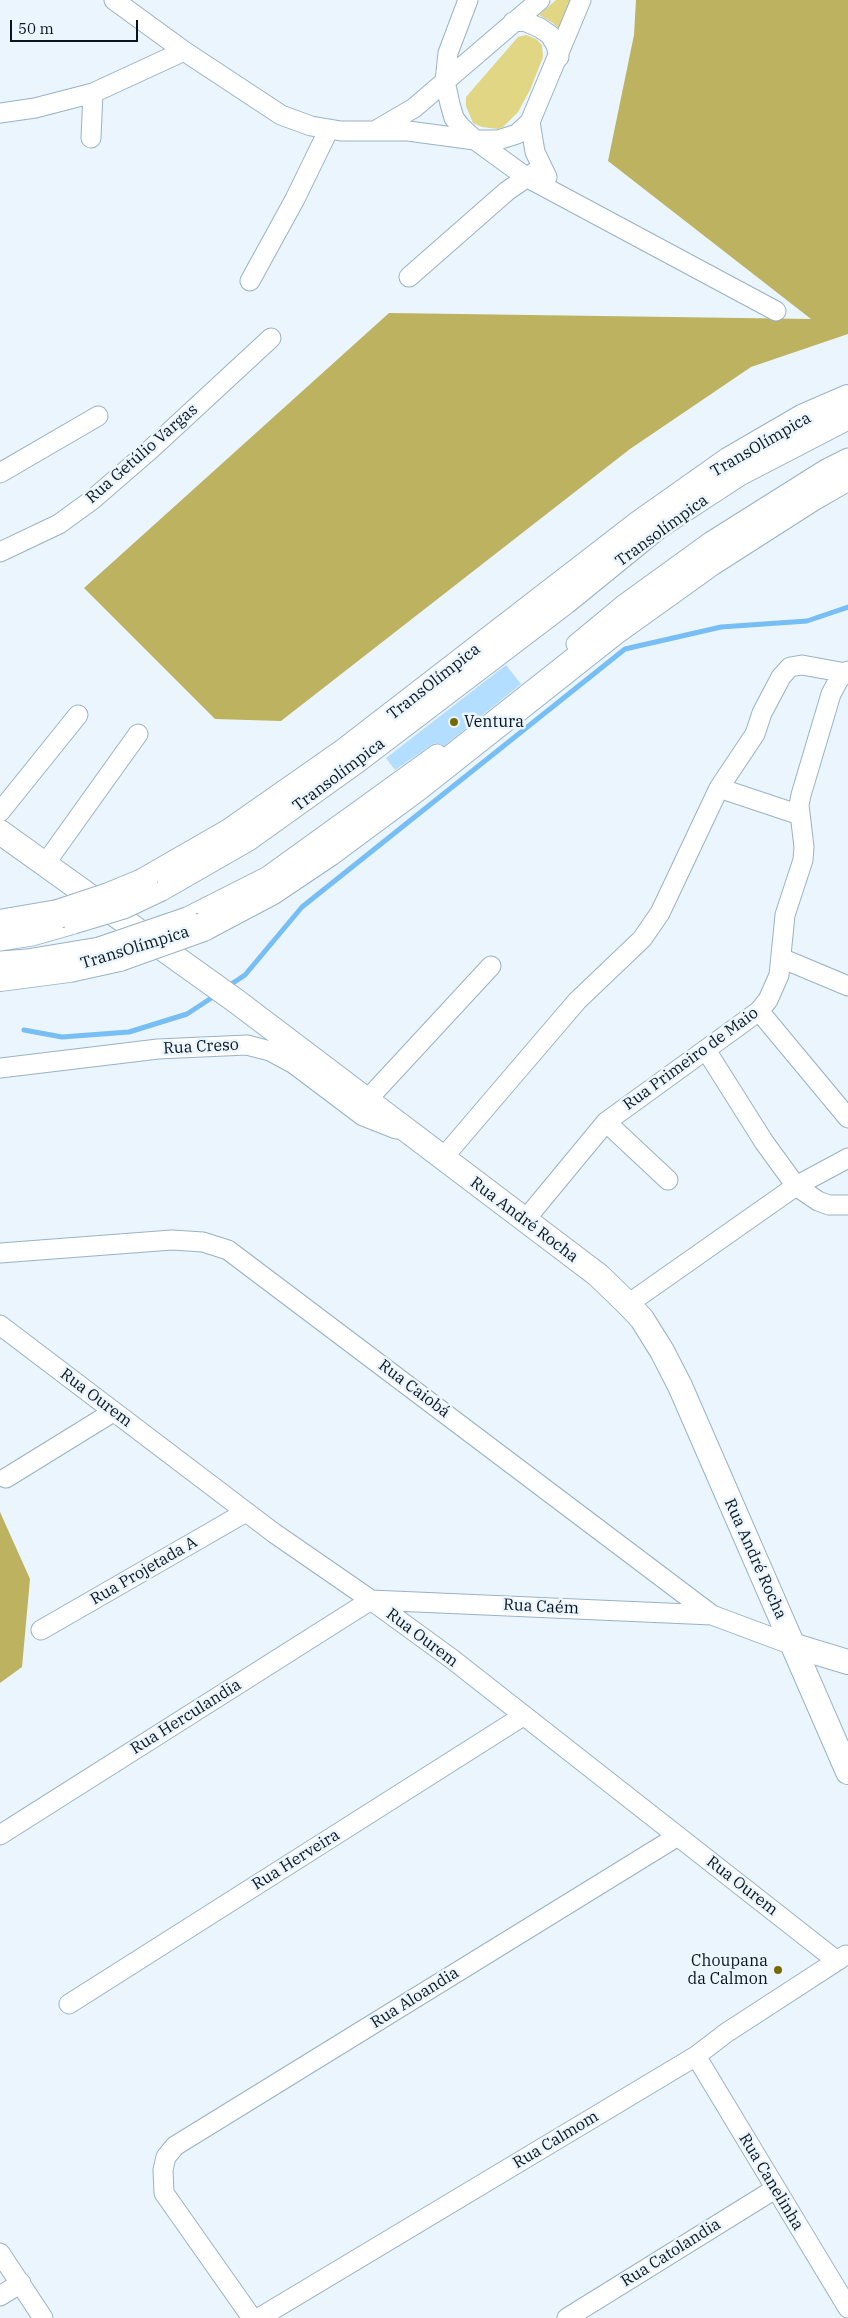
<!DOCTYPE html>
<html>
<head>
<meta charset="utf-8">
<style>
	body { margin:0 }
	#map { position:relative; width:848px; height:2318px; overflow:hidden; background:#eaf5fd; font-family:"IBM Plex Serif",serif }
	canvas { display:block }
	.scale { position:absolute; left:10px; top:20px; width:128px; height:22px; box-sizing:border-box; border:2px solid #0b141c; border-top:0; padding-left:6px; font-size:15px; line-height:18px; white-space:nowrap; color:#0b141c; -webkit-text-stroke:4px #eaf5fd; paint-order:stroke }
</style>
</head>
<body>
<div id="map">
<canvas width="848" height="2318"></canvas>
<div class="scale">50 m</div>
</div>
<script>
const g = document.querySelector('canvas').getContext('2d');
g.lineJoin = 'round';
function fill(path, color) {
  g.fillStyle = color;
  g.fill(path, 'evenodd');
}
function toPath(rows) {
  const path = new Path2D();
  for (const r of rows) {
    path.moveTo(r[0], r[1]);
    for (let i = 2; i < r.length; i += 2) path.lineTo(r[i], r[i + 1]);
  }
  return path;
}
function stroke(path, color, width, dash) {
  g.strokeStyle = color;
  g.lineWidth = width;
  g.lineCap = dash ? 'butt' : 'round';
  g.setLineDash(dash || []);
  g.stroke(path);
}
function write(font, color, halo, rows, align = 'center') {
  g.font = font + ' "IBM Plex Serif",serif';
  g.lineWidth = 5;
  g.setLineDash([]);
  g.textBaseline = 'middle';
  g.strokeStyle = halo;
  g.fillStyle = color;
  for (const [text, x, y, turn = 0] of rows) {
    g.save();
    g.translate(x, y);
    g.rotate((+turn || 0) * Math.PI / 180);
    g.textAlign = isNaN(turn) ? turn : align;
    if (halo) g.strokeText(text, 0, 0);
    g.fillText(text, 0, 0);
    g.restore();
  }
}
fill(toPath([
	[556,0,574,0,561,31,553,23,539,15],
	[526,35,536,39,542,45,543,57,530,90,518,112,503,127,498,129,482,127,473,123,466,106,466,97,518,37]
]), '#e1d683');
fill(toPath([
	[636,0,848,0,848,334,751,367,630,449,281,721,215,719,84,588,389,313,811,319,608,161,634,35],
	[0,1512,30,1579,22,1667,0,1683]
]), '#bdb25f');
stroke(toPath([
	[227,987,245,975,302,907,625,649,721,627,807,621,848,607],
	[24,1030,62,1037,129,1032,187,1014,216,995]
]), '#77bef4', 5);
fill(toPath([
	[506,665,521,684,444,746,436,743,431,745,395,770,386,758]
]), '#b4deff');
const minor = toPath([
	[114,0,184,51,281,115,311,126,341,131,408,131,475,140,526,177,776,311],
	[468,0,448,53,445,81,450,104,454,118,461,127,475,140,498,140,517,134,530,122,581,0],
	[513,22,524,21,540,28,550,35,556,45,559,57],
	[0,113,35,108,93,93,184,51],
	[530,122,535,152,547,177],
	[378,129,414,108,540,0],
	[91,138,93,93],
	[409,277,507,191,542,167],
	[250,281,295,199,329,129],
	[0,473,98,416],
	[0,552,59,524,92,500,151,449,271,338],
	[576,644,623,605,710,542,826,469,848,458],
	[719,788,755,734,762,713,781,677,790,667,802,665,846,673],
	[0,812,78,715],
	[45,864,138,734],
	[162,891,249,841,358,763,567,604,659,529,740,476,848,420],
	[187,917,268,876,437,754],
	[0,941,32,936,74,924],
	[781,958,848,986],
	[0,961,27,959,99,947],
	[759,1011,848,1118],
	[706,1050,764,1142,796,1186,818,1201,829,1205,848,1205],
	[0,1068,158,1049,247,1045,270,1051,294,1064,363,1116,396,1129],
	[366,1101,491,966],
	[606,1122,668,1180],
	[442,1159,577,1001,642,939,660,913,719,788,800,815],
	[525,1220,606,1122,759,1011,768,1000,779,975,785,915,803,860,804,847,799,805,801,795,831,694,839,679,848,671],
	[0,1253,172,1240,203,1242,228,1250,712,1615,795,1646],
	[628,1304,796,1186,848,1158],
	[0,1325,274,1533,371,1600,452,1659,837,1961],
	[6,1478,113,1412],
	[41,1630,246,1512],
	[0,1835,371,1600,712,1615],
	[69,2004,523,1716],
	[696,2056,848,2308],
	[0,2253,43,2318],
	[0,2296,21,2283],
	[252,2318,164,2193,163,2170,166,2157,175,2146,678,1836],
	[259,2318,696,2056,726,2033,846,1955],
	[567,2318,775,2189]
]);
const major = toPath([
	[0,832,236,1001,598,1275,628,1304,642,1319,662,1351,680,1386,848,1772],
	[795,1646,848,1662]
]);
const highway = toPath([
	[143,883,230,833,343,754,638,526,730,461,804,418,848,399],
	[0,924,58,914],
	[203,927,271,891,329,852,418,786,615,630,710,562,810,498,848,476],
	[0,977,69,968,119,957]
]);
stroke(minor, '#99b2c6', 21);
stroke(major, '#99b2c6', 26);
stroke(highway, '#99b2c6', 30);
stroke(minor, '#fff', 19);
stroke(major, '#fff', 24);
stroke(highway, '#fff', 28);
const minorBridge = toPath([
	[74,924,124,909,162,891],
	[99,947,187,917]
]);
const highwayBridge = toPath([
	[58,914,109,897,143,883],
	[119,957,203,927]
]);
stroke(minorBridge, '#99b2c6', 21, []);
stroke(highwayBridge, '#99b2c6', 30, []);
stroke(minorBridge, '#fff', 19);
stroke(highwayBridge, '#fff', 28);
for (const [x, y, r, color] of [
	[454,722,5,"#766a01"],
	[778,1970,5,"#766a01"]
]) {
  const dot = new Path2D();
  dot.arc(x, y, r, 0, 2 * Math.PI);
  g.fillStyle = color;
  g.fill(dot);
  stroke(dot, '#eaf5fd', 2);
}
write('16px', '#0b141c', '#eaf5fd', [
	["TransOlímpica",761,445,-30],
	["Rua Getúlio Vargas",142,454,-41],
	["Transolímpica",662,531,-36],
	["TransOlímpica",434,682,-38],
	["Transolímpica",339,775,-37],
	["TransOlímpica",135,948,-17],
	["Rua Creso",201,1047,-3],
	["Rua Primeiro de Maio",691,1059,-36],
	["Rua André Rocha",524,1220,37],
	["Rua Caiobá",414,1389,37],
	["Rua Ourem",96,1398,37],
	["Rua André Rocha",755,1559,66],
	["Rua Projetada A",144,1571,-30],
	["Rua Caém",541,1607,3],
	["Rua Ourem",422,1638,37],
	["Rua Herculandia",186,1717,-32],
	["Rua Herveira",296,1860,-32],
	["Rua Ourem",742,1886,38],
	["Rua Aloandia",415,1998,-32],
	["Rua Calmom",556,2140,-31],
	["Rua Canelinha",771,2182,59],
	["Rua Catolandia",671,2253,-32]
]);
write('16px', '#0b141c', '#eaf5fd', [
	["Ventura",464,722],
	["Choupana",768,1961,"right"],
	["da Calmon",768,1979,"right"]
], 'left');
</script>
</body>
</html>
